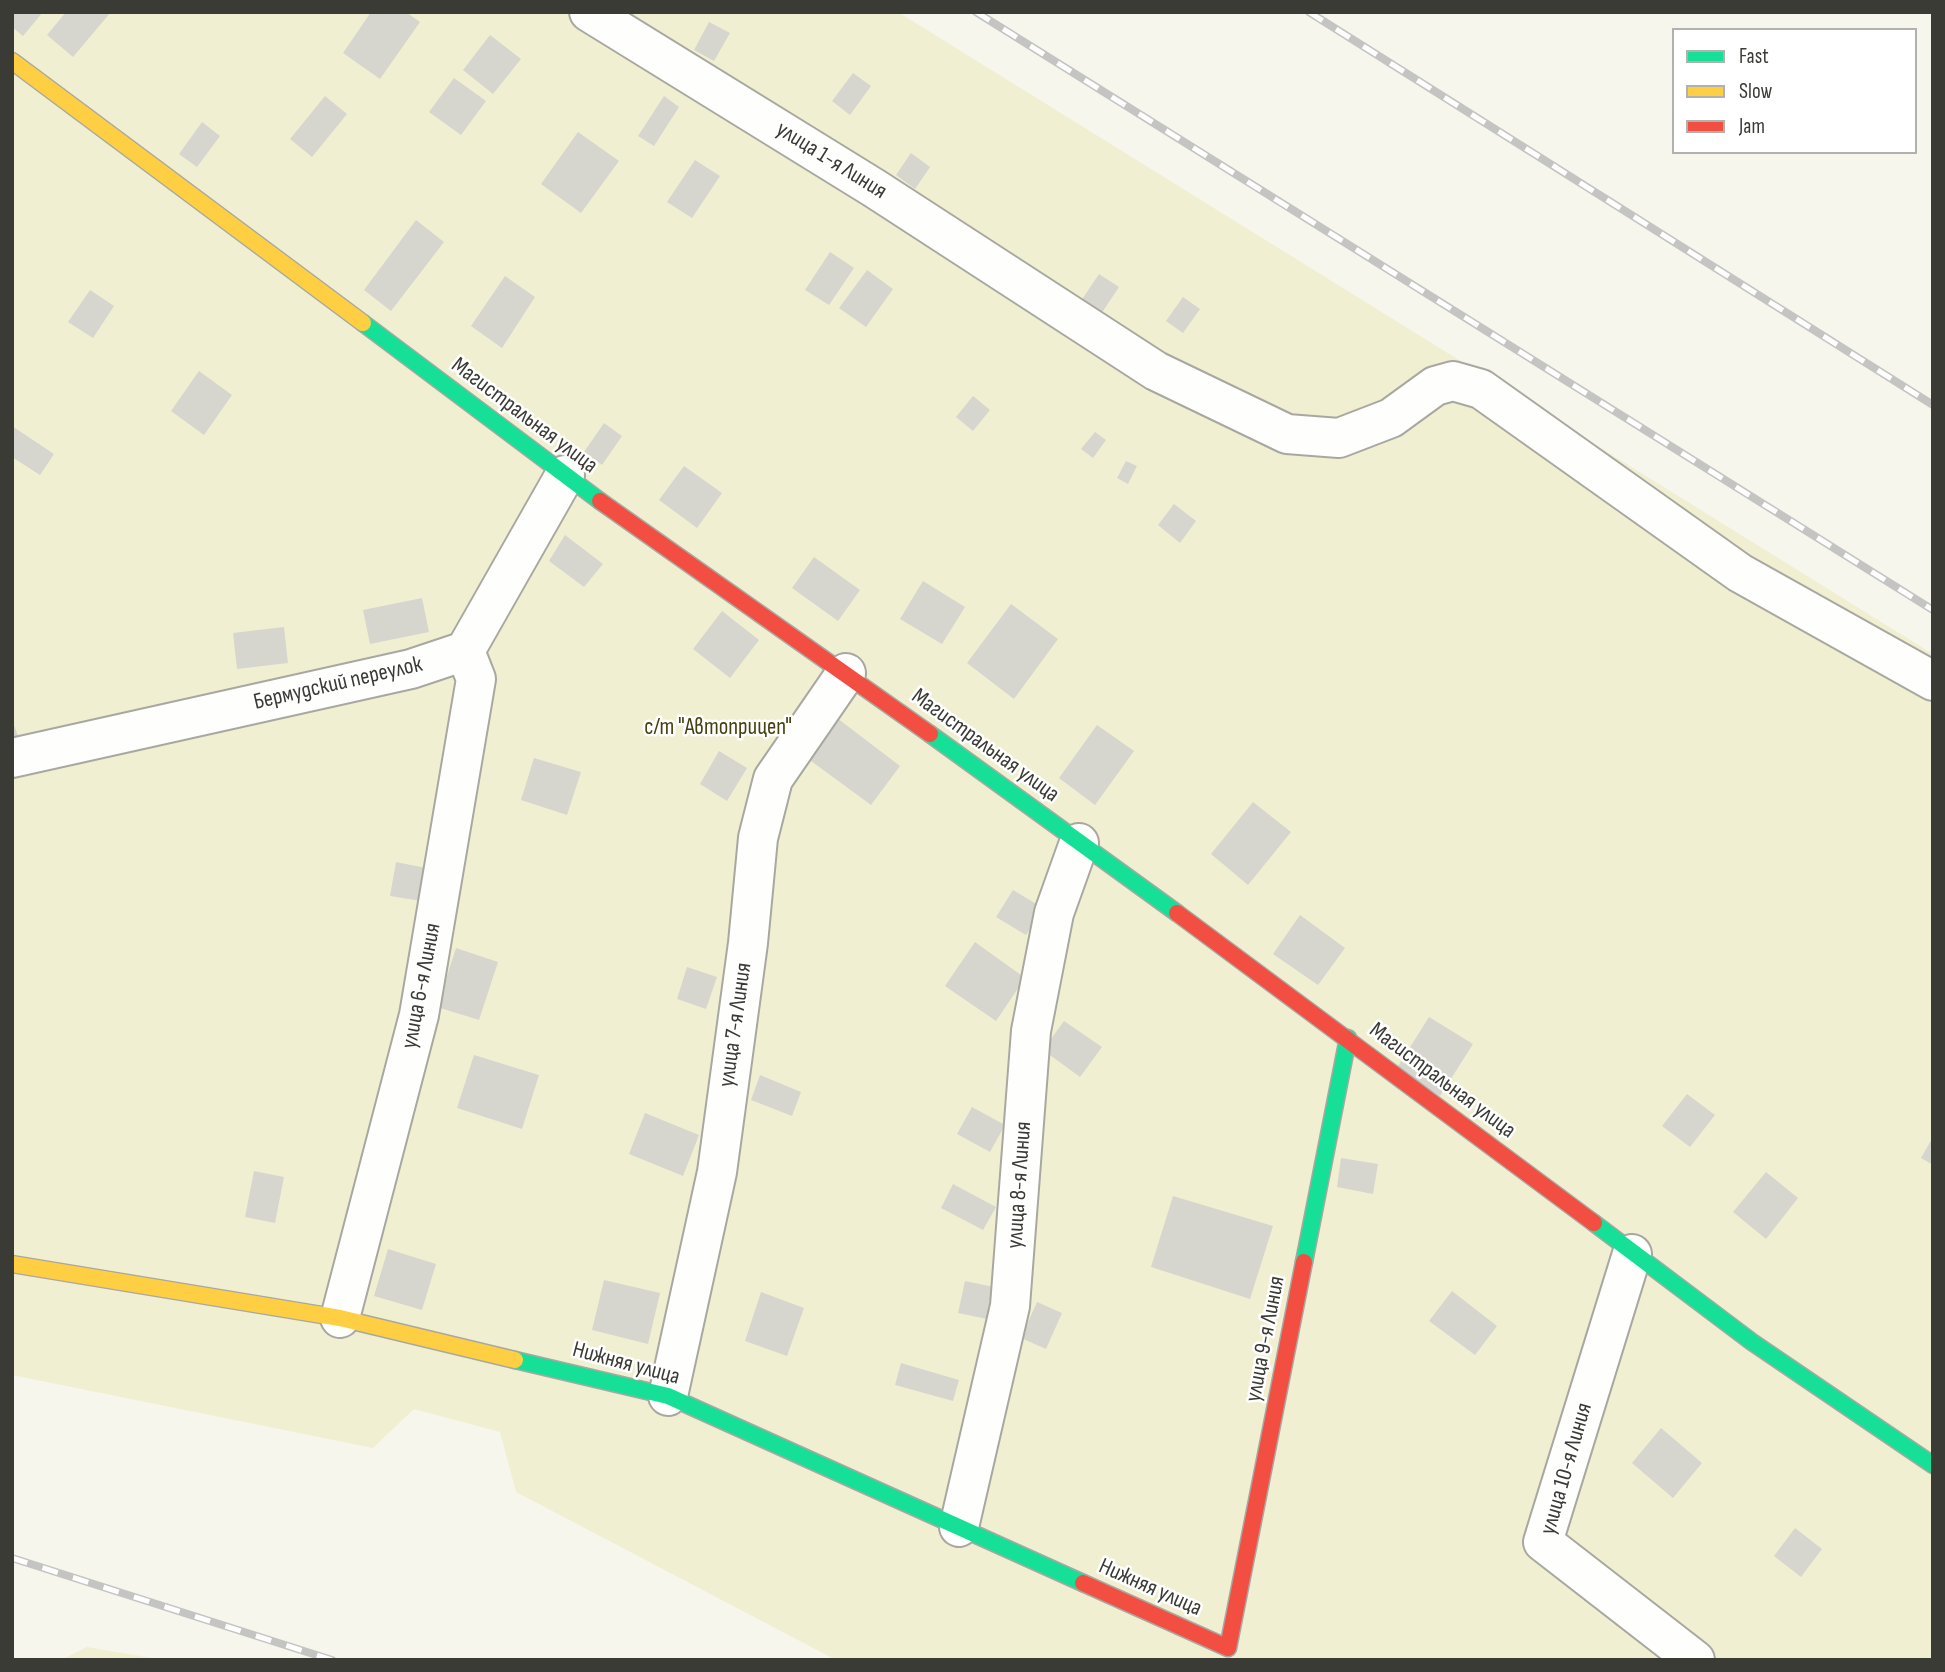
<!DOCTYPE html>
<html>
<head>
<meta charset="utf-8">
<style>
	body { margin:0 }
	#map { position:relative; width:1945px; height:1672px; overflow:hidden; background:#f6f6ed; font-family:"Sofia Sans Condensed",sans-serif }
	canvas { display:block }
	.frame { position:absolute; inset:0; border:14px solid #3b3b35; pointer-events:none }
	.legend { position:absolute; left:1672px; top:28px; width:245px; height:126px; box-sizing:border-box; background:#fff; border:2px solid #b1b1ae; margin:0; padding:9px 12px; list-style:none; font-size:21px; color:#3b3b35 }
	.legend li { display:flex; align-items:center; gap:14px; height:35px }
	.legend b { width:35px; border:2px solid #b1b1ae }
</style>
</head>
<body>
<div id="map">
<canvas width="1945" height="1672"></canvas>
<div class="frame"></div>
<ul class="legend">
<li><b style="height:9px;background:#16e098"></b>Fast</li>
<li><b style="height:9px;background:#ffcf43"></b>Slow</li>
<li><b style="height:9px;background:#f24e42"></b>Jam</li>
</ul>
</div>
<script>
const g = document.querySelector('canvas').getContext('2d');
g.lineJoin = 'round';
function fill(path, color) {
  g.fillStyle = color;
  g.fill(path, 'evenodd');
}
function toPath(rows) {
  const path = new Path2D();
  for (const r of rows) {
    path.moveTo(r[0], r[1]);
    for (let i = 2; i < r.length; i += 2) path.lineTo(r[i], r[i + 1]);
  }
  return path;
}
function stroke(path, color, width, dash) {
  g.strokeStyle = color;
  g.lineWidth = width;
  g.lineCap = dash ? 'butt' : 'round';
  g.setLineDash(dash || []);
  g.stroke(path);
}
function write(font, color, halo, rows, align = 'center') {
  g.font = font + ' "Sofia Sans Condensed",sans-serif';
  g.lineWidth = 5;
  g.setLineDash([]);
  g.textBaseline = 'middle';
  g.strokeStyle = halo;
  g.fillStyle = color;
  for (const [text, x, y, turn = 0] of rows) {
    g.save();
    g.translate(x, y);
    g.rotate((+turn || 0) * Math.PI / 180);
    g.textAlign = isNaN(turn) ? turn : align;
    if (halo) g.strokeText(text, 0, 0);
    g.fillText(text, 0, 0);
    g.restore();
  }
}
fill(toPath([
	[12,12,898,12,1933,654,1933,1660,836,1660,516,1492,500,1432,414,1409,373,1448,12,1375],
	[87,1647,164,1660,61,1660]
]), '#f1efd2');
fill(toPath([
	[43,12,23,36,12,27,13,12],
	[66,12,111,12,73,57,47,35],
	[371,12,406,12,420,22,380,79,343,53],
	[709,22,730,33,714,61,694,50],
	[490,35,521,59,493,94,463,70],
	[853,73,871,86,850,115,832,101],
	[454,78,486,101,461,135,429,112],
	[325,96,347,114,312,157,290,139],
	[664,96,679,107,654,146,638,136],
	[202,122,220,136,197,167,179,154],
	[578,132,619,161,581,213,541,184],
	[911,153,930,167,915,189,896,175],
	[695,160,720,176,692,218,667,202],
	[416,220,444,242,391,311,364,290],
	[830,252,854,268,829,305,805,290],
	[867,270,893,289,866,327,839,308],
	[1099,274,1119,287,1099,317,1079,304],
	[505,276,535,297,502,348,471,326],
	[90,290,114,306,93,338,68,322],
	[1183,297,1200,309,1183,333,1166,321],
	[199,371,232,395,204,435,171,411],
	[973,396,990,410,973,431,956,417],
	[604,423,622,436,602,465,584,452],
	[12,426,54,454,40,475,12,457],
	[1095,432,1106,440,1093,458,1081,449],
	[1126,461,1137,466,1128,484,1117,478],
	[684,466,722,493,697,528,659,500],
	[1174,504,1196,521,1180,543,1158,525],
	[565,535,603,564,584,587,549,561],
	[814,557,860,590,838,621,792,588],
	[923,581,965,607,942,644,900,619],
	[422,598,429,632,370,644,363,610],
	[1011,604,1058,639,1014,699,967,663],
	[722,611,759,640,730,678,693,649],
	[284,627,288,663,237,669,233,633],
	[837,718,900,766,871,805,807,758],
	[12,720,20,741,12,744],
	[1097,725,1134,751,1095,805,1059,778],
	[719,751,747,768,727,801,700,784],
	[534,758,581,772,567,815,521,800],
	[1253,802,1291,832,1248,885,1211,854],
	[396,862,426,868,421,901,390,896],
	[1013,890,1043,908,1026,935,996,917],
	[1300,915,1345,948,1318,985,1273,954],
	[975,942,1025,978,996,1021,945,986],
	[456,948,498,962,479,1020,437,1007],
	[687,967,717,977,706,1009,677,999],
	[1429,1017,1473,1044,1440,1096,1397,1068],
	[1064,1021,1102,1047,1080,1077,1043,1050],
	[474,1055,539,1075,522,1129,457,1108],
	[760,1075,801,1092,792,1116,751,1100],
	[1687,1094,1715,1115,1690,1147,1662,1126],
	[972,1107,1005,1125,990,1152,957,1134],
	[645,1113,699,1135,683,1176,629,1154],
	[1933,1137,1933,1165,1921,1158],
	[1341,1158,1378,1164,1373,1194,1337,1187],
	[254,1171,284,1177,275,1223,245,1217],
	[1766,1172,1798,1198,1766,1239,1733,1212],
	[953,1184,996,1207,983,1230,941,1208],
	[1173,1196,1273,1226,1250,1299,1151,1267],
	[388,1249,436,1264,422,1310,374,1296],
	[604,1280,660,1293,648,1344,592,1330],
	[965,1281,994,1287,987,1319,958,1313],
	[1452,1291,1497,1326,1475,1355,1429,1321],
	[761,1292,804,1308,787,1356,745,1341],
	[1037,1302,1062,1313,1046,1349,1021,1338],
	[901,1363,959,1380,953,1401,895,1385],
	[1661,1428,1702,1463,1673,1498,1632,1463],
	[1795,1528,1822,1549,1801,1577,1774,1556]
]), '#d6d6cf');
const street = toPath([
	[589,12,874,188,1156,371,1287,434,1339,438,1391,418,1435,386,1453,381,1481,389,1740,573,1933,681],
	[12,758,411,669,465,651,565,475],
	[1632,1254,1543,1542,1695,1660],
	[340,1318,419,1015,476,679,465,651],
	[668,1396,717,1172,748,943,758,838,773,779,846,673],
	[959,1527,1010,1306,1031,1031,1054,913,1079,843]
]);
const fast = toPath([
	[363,323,600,501],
	[930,734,1177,913],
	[1594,1223,1752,1342,1933,1465],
	[1304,1262,1348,1038],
	[515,1360,668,1396,1083,1583]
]);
const slow = toPath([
	[12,61,363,323],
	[12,1264,340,1318,515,1360]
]);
const jam = toPath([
	[600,501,930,734],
	[1177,913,1594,1223],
	[1083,1583,1228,1648,1304,1262]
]);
stroke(street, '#a8a8a1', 42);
stroke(fast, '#a8a8a1', 19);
stroke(slow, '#a8a8a1', 19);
stroke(jam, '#a8a8a1', 19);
stroke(street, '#fefefc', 38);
stroke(fast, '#16e098', 16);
stroke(slow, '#ffcf43', 16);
stroke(jam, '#f24e42', 16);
const rail = toPath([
	[976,12,1933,610],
	[1309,12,1933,405],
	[12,1558,332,1660]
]);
stroke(rail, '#c4c4c2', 8);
stroke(rail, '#fff', 5, [16]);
write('23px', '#3b3b35', '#fff', [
	["улица 1-я Линия",831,161,32],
	["Магистральная улица",524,416,37],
	["Бермудский переулок",338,684,-13],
	["Магистральная улица",985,746,36],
	["улица 6-я Линия",422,986,-79],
	["улица 7-я Линия",736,1025,-82],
	["Магистральная улица",1442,1081,37],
	["улица 8-я Линия",1020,1185,-86],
	["улица 9-я Линия",1266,1339,-79],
	["Нижняя улица",626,1364,15],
	["улица 10-я Линия",1567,1469,-74],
	["Нижняя улица",1150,1588,24]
]);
write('23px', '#45410e', '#fff', [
	["с/т \"Автоприцеп\"",718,728]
]);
</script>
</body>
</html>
